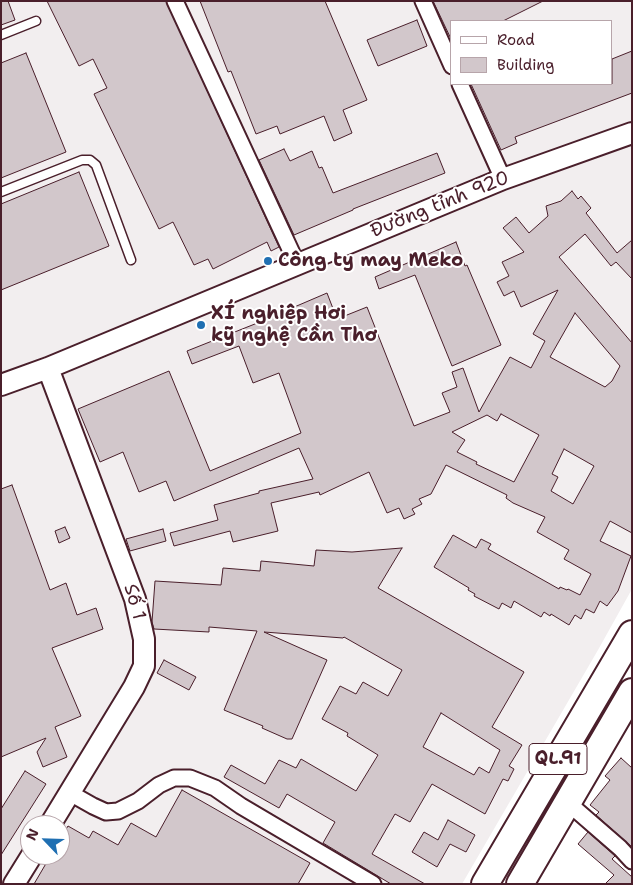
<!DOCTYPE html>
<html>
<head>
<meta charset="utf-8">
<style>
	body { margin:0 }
	#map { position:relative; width:633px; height:885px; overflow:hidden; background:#fff; font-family:"Shantell Sans",sans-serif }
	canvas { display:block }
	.frame { position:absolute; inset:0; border:2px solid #4a1f2b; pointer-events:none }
	.legend { position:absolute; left:450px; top:20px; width:162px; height:65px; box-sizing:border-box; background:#fff; border:1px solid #b7a5aa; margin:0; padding:6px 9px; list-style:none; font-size:15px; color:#4a1f2b }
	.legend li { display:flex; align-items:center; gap:10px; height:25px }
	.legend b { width:25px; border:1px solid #b7a5aa }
	.north { position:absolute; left:20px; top:815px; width:50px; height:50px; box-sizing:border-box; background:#fff; border:1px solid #b7a5aa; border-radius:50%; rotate:294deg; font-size:14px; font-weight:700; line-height:20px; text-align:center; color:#4a1f2b }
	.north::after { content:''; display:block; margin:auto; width:18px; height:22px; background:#1f6fb2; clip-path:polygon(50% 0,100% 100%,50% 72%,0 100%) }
</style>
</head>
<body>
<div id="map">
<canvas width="633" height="885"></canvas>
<div class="frame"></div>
<ul class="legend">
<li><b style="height:6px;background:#fff"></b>Road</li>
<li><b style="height:14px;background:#d2c7cb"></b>Building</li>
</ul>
<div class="north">N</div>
</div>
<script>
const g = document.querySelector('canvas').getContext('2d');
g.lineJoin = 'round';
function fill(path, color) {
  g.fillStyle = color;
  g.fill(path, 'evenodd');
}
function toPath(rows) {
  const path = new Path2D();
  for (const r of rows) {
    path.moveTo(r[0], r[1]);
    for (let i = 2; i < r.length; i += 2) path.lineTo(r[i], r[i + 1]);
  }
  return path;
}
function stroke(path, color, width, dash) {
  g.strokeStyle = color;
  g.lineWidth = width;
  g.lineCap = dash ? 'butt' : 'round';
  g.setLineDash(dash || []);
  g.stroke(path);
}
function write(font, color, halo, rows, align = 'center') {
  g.font = font + ' "Shantell Sans",sans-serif';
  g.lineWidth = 4;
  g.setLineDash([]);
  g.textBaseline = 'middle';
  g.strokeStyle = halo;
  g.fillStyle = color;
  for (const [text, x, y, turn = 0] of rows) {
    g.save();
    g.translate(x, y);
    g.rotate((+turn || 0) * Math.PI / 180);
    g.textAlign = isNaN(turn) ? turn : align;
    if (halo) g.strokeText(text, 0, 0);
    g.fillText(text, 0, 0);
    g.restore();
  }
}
fill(toPath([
	[1,1,632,1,632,589,598,650,462,884,1,884],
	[452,21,612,21,612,84,452,84],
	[30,825,60,825,60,855,30,855]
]), '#f2eeef');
const building = toPath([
	[1,1,8,1,15,20,1,25,1,1],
	[47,1,166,1,279,247,271,251,267,242,213,269,208,259,194,265,173,222,159,229,94,94,107,88,93,59,79,66,47,1],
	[200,1,325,1,367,100,343,110,352,133,334,141,324,116,280,134,277,126,256,134,231,71,228,72,200,1],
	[433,1,543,1,503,21,452,21,452,41,433,1],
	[417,20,427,46,378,66,367,40,417,20],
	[632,51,632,93,515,137,517,143,501,150,471,84,612,84,612,59,632,51],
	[26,53,66,152,1,178,1,63,26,53],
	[284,149,290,161,312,151,319,168,322,167,333,193,437,153,445,173,353,209,353,210,294,235,259,160,284,149],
	[79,172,109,246,1,290,1,204,79,172],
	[572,191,578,199,581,196,591,208,586,213,617,253,632,240,632,279,616,262,611,266,585,234,559,257,632,343,632,533,610,521,600,541,631,556,618,591,607,606,600,601,594,613,586,609,581,619,575,615,569,625,551,614,550,616,544,612,541,617,514,601,511,608,502,603,499,609,474,596,475,594,468,590,469,588,434,567,453,535,476,548,481,539,491,544,488,549,559,589,560,587,567,590,568,589,580,595,591,574,564,559,569,550,537,532,545,517,513,503,506,498,507,495,446,465,431,494,419,499,422,504,412,509,415,514,404,519,399,508,387,513,369,472,320,495,319,492,271,503,278,531,233,542,230,531,174,546,170,533,218,520,214,505,259,493,259,491,313,479,299,448,174,501,166,481,139,492,123,452,100,462,78,409,169,371,210,471,301,433,279,373,253,383,239,346,192,364,187,351,285,312,285,311,327,293,337,319,367,307,414,426,450,412,442,393,457,387,452,372,463,368,479,412,510,357,531,368,545,341,533,334,558,290,521,307,514,291,504,296,497,282,509,276,502,262,524,252,503,228,516,217,529,233,548,216,546,206,561,201,572,191],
	[575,313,620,366,612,381,605,387,550,357,575,313],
	[501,414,539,435,514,482,476,464,477,462,457,452,465,440,452,432,487,415,497,421,501,414],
	[564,449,594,466,573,504,551,491,558,477,552,474,564,449],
	[456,242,465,266,467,265,501,345,452,366,415,275,379,289,375,277,456,242],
	[12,485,50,590,66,583,77,615,96,608,103,629,52,648,81,716,55,727,67,757,43,767,37,752,46,738,1,757,1,489,12,485],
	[65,527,70,538,59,543,55,531,65,527],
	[163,529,166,541,130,551,126,539,163,529],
	[402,548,378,588,524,672,492,727,522,745,509,766,514,769,508,781,503,779,485,814,432,784,410,822,395,814,372,854,425,884,391,884,323,843,335,822,287,794,279,808,224,777,231,765,265,784,279,760,296,768,301,759,356,791,378,755,347,736,348,733,322,719,340,686,356,694,363,682,388,696,402,670,344,637,343,638,264,632,327,660,292,739,287,739,262,728,263,726,224,710,257,631,209,627,209,632,154,629,152,622,155,581,221,585,223,568,260,571,261,561,314,566,316,550,352,552,402,548],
	[441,713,500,750,489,773,479,767,474,775,423,747,441,713],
	[164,660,196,677,189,690,157,673,164,660],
	[621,758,632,768,632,847,596,815,599,812,590,805,610,780,605,776,621,758],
	[25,771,46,784,1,855,1,809,25,771],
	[182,790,310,863,298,884,34,884,51,855,60,855,60,839,68,826,89,838,93,831,118,845,131,823,156,837,182,790],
	[448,820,475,835,466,852,450,844,437,867,412,852,424,832,438,840,448,820],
	[588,832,615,856,612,859,632,877,632,884,605,884,614,875,578,844,588,832]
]);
fill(building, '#d2c7cb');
stroke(building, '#4a1f2b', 1);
const lane = toPath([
	[1,35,36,21],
	[1,192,82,160,90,160,96,165,131,260]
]);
const street = toPath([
	[175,1,297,264],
	[423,1,452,66],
	[460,84,503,179],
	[70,793,93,806,106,812,118,811,138,801,159,785,174,778,190,778,215,788,241,806,373,884],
	[567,802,620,848,632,861]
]);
const secondary = toPath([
	[48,368,135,599,144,639,144,666,134,687,50,825],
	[1,385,48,368,503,179,632,133],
	[14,884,32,855]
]);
const highway = toPath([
	[485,884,632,634],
	[520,884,632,692]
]);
stroke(lane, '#4a1f2b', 11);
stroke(street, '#4a1f2b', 19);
stroke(secondary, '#4a1f2b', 24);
stroke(highway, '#4a1f2b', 30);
stroke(lane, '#fff', 8);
stroke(street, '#fff', 15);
stroke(secondary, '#fff', 20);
stroke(highway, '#fff', 26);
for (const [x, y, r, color] of [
	[268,261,5,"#1f6fb2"],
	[201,325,5,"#1f6fb2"]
]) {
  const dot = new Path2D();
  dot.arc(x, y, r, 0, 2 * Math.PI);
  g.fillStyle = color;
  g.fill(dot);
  stroke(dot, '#fff', 2);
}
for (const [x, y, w] of [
	[558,759,58]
]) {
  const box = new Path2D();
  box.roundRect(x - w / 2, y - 15.5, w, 31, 4);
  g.fillStyle = '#fff';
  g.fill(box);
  stroke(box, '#4a1f2b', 1);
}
write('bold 18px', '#4a1f2b', null, [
	["QL.91",558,759]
]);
write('19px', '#4a1f2b', '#fff', [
	["Đường tỉnh 920",440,205,-22],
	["Số 1",134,602,74]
]);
write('bold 19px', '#4a1f2b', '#fff', [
	["Công ty may Meko",278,261],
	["XÍ nghiệp Hơi",211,314],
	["kỹ nghệ Cần Thơ",211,336]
], 'left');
</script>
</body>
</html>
